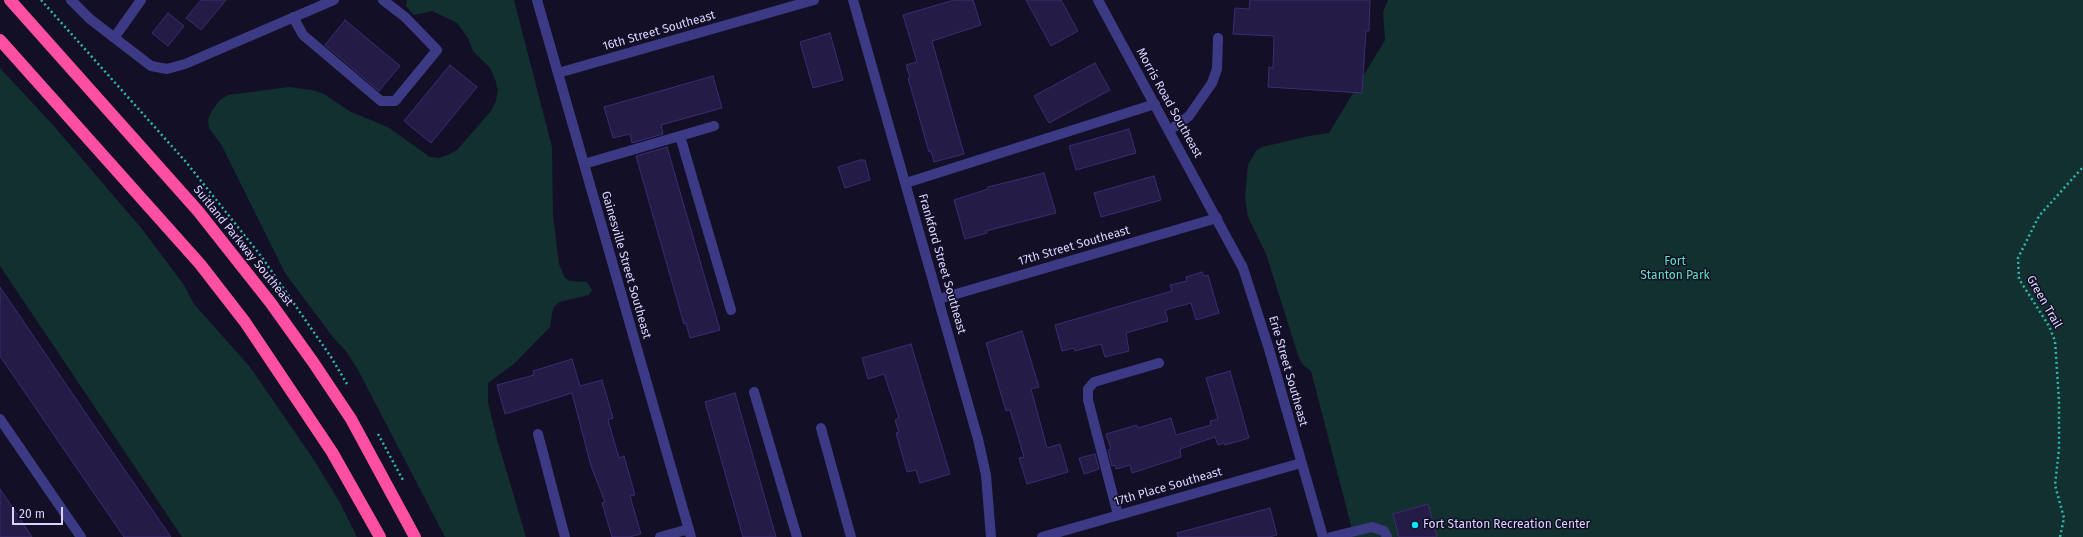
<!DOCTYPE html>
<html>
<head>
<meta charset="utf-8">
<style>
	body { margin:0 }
	#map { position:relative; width:2083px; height:537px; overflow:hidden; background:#130f26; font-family:"Fira Sans",sans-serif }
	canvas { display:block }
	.scale { position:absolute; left:12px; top:507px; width:51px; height:18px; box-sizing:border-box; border:2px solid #d9d4ff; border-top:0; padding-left:5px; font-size:12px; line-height:14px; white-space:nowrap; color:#d9d4ff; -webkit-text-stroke:3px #130f26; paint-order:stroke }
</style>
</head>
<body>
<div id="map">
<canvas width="2083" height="537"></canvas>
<div class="scale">20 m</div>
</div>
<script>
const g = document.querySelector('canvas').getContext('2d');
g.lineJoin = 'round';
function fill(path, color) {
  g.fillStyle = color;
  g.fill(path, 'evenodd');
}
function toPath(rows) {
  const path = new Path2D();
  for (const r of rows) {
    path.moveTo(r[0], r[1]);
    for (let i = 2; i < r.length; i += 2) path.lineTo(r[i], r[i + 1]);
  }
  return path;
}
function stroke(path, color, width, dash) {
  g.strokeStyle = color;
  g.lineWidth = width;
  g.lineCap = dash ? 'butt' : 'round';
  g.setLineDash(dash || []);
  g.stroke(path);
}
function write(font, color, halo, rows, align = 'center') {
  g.font = font + ' "Fira Sans",sans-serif';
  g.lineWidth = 3;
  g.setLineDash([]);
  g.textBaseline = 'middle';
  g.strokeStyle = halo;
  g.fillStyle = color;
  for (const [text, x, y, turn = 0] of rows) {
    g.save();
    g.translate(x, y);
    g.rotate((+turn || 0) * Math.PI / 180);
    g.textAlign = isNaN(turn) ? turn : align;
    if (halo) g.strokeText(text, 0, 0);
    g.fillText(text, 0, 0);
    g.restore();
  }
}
fill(toPath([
	[407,0,514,0,552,147,553,214,559,264,565,278,570,281,587,282,592,290,589,295,559,302,554,307,552,313,550,327,515,363,488,383,488,402,497,439,526,537,445,537,358,370,346,351,332,336,285,273,222,146,209,128,208,119,213,109,220,100,228,95,289,87,312,90,324,94,351,112,388,127,430,157,439,158,448,155,457,150,491,111,496,101,498,90,495,79,490,68,473,51,468,38,457,23,432,11,414,15,406,6],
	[1388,0,2083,0,2083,537,1354,537,1311,371,1303,365,1299,358,1266,254,1248,217,1245,198,1248,165,1256,151,1262,147,1309,136,1329,133,1385,40,1383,12],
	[0,68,53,125,142,229,184,285,194,304,250,367,314,460,339,501,357,537,182,537,0,266]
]), '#12302f');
const building = toPath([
	[201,0,226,0,201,30,186,18,201,0],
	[954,0,973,0,981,25,932,41,964,154,934,162,931,151,929,152,908,78,910,77,906,65,917,62,903,15,954,0],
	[1026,0,1061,0,1078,31,1051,46,1026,0],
	[1250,0,1370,0,1369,31,1366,31,1362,93,1268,87,1269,67,1273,68,1274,36,1233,34,1235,8,1249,9,1250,0],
	[168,13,184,26,168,46,152,33,168,13],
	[345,20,400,66,379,91,325,45,345,20],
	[830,33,843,80,813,88,800,42,830,33],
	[1095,63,1110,90,1049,123,1034,96,1095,63],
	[450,65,477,87,431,143,404,121,450,65],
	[713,76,722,108,661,125,663,134,632,143,630,134,613,138,604,107,713,76],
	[1129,129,1136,153,1076,170,1069,146,1129,129],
	[667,147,720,330,690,338,686,323,684,324,636,156,667,147],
	[860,160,865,160,870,180,845,188,838,167,860,160],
	[1044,173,1056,213,986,231,987,233,965,239,954,200,988,189,988,187,1044,173],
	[1154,176,1161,200,1101,217,1094,193,1154,176],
	[1202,272,1204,276,1208,275,1219,313,1196,320,1191,303,1165,310,1168,321,1126,333,1129,351,1105,357,1101,344,1075,351,1074,348,1062,351,1055,325,1172,291,1170,285,1187,281,1186,277,1202,272],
	[0,287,91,421,171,537,124,537,37,410,0,356,0,287],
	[1022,331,1039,387,1031,389,1047,448,1060,444,1068,472,1027,484,1019,458,1024,457,1017,433,1010,410,1006,411,986,343,1022,331],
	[911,344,950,474,920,483,916,470,907,472,896,433,899,432,895,420,899,418,884,374,868,379,862,358,911,344],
	[572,359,580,386,602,380,613,418,608,420,619,458,624,456,635,495,630,496,641,534,629,537,612,537,602,503,605,502,591,466,572,393,505,414,497,385,534,375,533,371,572,359],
	[1230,371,1249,438,1225,445,1224,443,1218,445,1215,437,1180,449,1181,457,1132,473,1130,465,1116,469,1115,465,1112,466,1108,450,1111,449,1106,434,1137,425,1138,428,1171,418,1176,435,1211,425,1210,421,1218,419,1206,378,1230,371],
	[735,393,776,537,743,537,705,402,735,393],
	[1095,454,1099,469,1084,474,1079,458,1095,454],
	[0,489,19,517,32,537,0,537,0,489],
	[1428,504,1437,537,1399,537,1393,514,1428,504],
	[1270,508,1277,535,1269,537,1178,537,1177,533,1270,508]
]);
fill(building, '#241b47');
stroke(building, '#3b2d73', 1);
stroke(toPath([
	[41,0,186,162,261,256,331,357,347,384],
	[378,434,404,482],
	[2060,537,2064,518,2055,485,2059,449,2059,400,2055,341,2049,326,2019,279,2018,258,2039,216,2083,167]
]), '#2fb8b0', 2.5, [2, 3]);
stroke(toPath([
	[71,0,90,19,151,66,167,69,185,64,334,0],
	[537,0,691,537],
	[853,0,978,439,986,475,991,537],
	[1098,0,1243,268,1269,349,1323,537],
	[293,17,303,35,381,101,395,101,437,50,405,17,383,0],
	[114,38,141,0],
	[558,73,814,0],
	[1170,130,1189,116,1212,83,1217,69,1218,38],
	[680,136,731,310],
	[584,164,714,126],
	[906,183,1155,104],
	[939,299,1217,218],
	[754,392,797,537],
	[0,419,81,537],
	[821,428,851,537],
	[538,434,565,537],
	[1118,515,1088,400,1088,389,1094,382,1159,363],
	[660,537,689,529],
	[1042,537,1301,463],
	[1331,537,1372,527,1384,531,1387,537]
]), '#3d3a85', 10);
stroke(toPath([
	[10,0,198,211,270,302,313,362,351,419,415,537],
	[0,40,200,264,245,322,332,452,380,537]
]), '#ff4fa3', 12);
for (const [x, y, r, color] of [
	[1415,525,4,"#00e5ff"]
]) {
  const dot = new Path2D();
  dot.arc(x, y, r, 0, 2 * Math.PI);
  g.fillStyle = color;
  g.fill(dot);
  stroke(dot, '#130f26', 1.5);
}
write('12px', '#d9d4ff', '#130f26', [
	["16th Street Southeast",659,31,-16],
	["Morris Road Southeast",1169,103,61],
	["Suitland Parkway Southeast",243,246,51],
	["17th Street Southeast",1074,246,-16],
	["Frankford Street Southeast",942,264,74],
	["Gainesville Street Southeast",626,265,74],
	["Green Trail",2044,302,60],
	["Erie Street Southeast",1288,371,74],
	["17th Place Southeast",1168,487,-16]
]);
write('12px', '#5fe0c0', '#130f26', [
	["Fort",1675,262],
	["Stanton Park",1675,276]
]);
write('12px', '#d9d4ff', '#130f26', [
	["Fort Stanton Recreation Center",1423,525]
], 'left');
</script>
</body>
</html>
